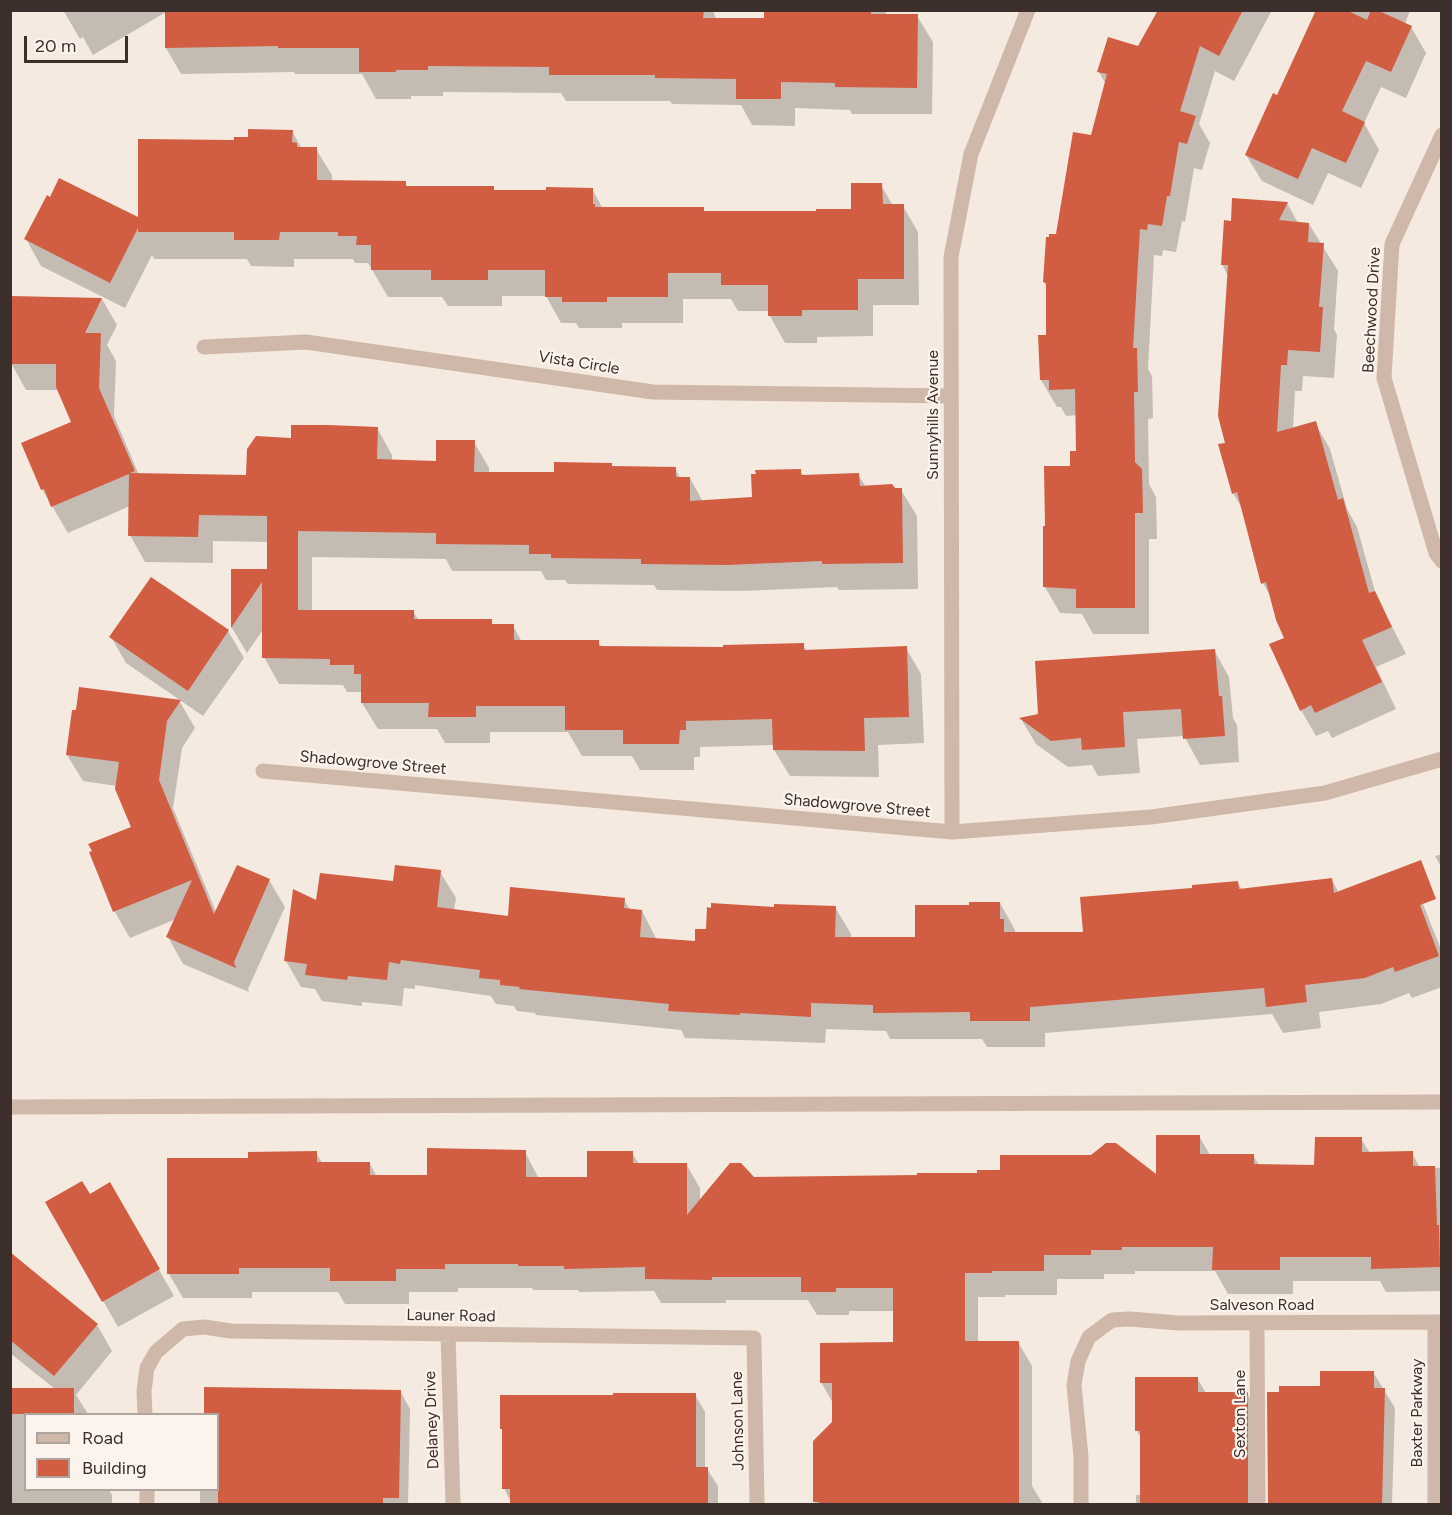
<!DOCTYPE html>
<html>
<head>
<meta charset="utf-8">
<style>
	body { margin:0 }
	#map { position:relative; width:1452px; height:1515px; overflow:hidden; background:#f5eadf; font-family:Figtree,sans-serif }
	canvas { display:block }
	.frame { position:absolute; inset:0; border:12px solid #3c2e2a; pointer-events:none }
	.legend { position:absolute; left:24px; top:1413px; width:195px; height:78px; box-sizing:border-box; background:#fcf4ec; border:2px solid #afa59e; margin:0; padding:8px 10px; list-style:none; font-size:18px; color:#3c2e2a }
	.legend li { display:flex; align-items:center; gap:12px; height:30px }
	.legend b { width:30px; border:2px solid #afa59e }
	.scale { position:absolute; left:24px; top:36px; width:104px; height:27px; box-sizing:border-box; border:3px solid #3c2e2a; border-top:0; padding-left:8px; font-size:18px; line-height:21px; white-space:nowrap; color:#3c2e2a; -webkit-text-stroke:4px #fcf4ec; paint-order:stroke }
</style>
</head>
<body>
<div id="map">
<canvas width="1452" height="1515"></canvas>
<div class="frame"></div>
<ul class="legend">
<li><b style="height:8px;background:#cfb8a9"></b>Road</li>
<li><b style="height:16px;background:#d15d42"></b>Building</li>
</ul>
<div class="scale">20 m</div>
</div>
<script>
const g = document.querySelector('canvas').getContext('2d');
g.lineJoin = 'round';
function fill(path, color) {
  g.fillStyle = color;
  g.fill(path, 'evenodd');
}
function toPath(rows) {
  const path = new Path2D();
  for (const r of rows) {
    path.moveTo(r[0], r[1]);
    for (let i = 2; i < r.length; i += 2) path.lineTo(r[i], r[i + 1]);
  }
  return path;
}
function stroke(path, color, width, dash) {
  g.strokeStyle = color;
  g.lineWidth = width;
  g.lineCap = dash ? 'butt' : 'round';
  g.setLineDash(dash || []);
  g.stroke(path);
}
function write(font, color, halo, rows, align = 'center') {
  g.font = font + ' Figtree,sans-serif';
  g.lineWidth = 4.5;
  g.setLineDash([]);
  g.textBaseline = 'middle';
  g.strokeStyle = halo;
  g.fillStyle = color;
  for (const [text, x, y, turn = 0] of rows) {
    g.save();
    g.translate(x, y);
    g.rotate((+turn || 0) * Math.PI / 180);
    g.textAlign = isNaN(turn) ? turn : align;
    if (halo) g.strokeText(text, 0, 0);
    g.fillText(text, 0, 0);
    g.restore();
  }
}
fill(toPath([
	[63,10,713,10,716,19,765,19,766,10,886,10,886,15,917,16,933,42,932,114,852,114,850,110,795,108,795,126,752,125,741,105,672,104,670,101,566,101,561,93,443,92,443,96,411,96,411,99,376,99,362,74,295,74,294,72,181,74,166,48,166,12,93,55,83,37,80,39],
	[1160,10,1272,10,1234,81,1215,71,1199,124,1210,143,1202,170,1194,168,1185,222,1182,221,1176,252,1163,250,1162,256,1154,255,1148,369,1152,376,1153,418,1148,419,1149,484,1156,497,1157,539,1149,539,1149,634,1093,634,1082,614,1060,613,1045,587,1072,467,1077,453,1077,415,1066,416,1061,407,1057,407,1041,380,1048,336,1048,288,1044,282,1057,236,1092,136,1106,84,1099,72,1139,48],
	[1317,10,1410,10,1405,24,1411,27,1426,53,1406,98,1381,87,1364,123,1379,150,1361,188,1328,173,1313,205,1262,181,1246,155,1277,97],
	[292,131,302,149,316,149,332,175,332,182,405,183,408,188,493,188,495,191,592,189,603,209,703,209,705,213,818,213,853,210,881,185,893,206,903,206,918,232,919,305,873,305,873,336,817,337,817,343,785,343,770,316,770,311,738,311,731,299,683,299,683,323,622,323,622,328,579,328,576,323,561,323,546,296,502,296,502,306,448,306,442,297,388,297,368,263,355,263,353,259,294,259,294,267,251,266,247,259,154,259,152,255,125,308,41,266,26,239,139,220,235,141],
	[1287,203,1298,223,1309,224,1338,271,1334,329,1337,335,1334,378,1303,376,1302,391,1295,391,1293,429,1315,423,1330,449,1347,509,1357,527,1376,595,1406,654,1376,667,1396,709,1332,738,1328,731,1316,736,1301,710,1285,638,1272,599,1263,583,1244,512,1233,493,1227,444,1228,276,1222,264,1232,223],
	[12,297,102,299,117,325,107,345,116,361,114,416,139,475,248,477,292,440,377,428,392,455,392,461,438,462,474,442,489,468,489,473,556,473,611,464,613,468,675,468,680,478,690,478,703,502,753,499,800,471,804,476,858,475,866,487,901,490,917,516,918,589,839,590,837,587,742,591,657,590,654,585,568,584,565,580,546,580,541,571,452,571,446,559,312,557,312,611,413,611,419,621,491,621,494,626,513,626,522,642,598,642,602,647,725,649,803,645,807,651,906,648,921,674,924,743,878,745,879,777,790,776,774,750,774,745,700,747,700,757,694,757,694,770,640,770,632,756,582,756,568,732,490,732,490,743,445,743,437,729,378,729,362,703,362,692,347,692,343,685,279,684,264,657,264,628,247,653,232,628,232,570,269,570,269,542,213,541,213,563,145,562,130,535,130,506,68,533,42,489,73,423,59,390,26,390,11,363],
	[152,579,228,631,244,658,203,716,126,663,111,637],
	[1214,650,1229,677,1233,718,1237,725,1239,762,1200,765,1184,736,1137,739,1140,773,1098,776,1092,765,1068,767,1036,744,1021,719,1040,716],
	[80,688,180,702,195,728,182,748,173,808,216,912,238,867,269,880,285,907,248,989,249,992,183,964,168,937,176,919,130,938,115,912,91,853,133,827,117,786,83,781,67,755],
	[1442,854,1442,868,1435,856],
	[440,872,456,898,454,910,509,917,624,900,630,910,642,911,657,940,696,942,707,931,776,908,835,907,851,934,851,939,916,939,971,906,1000,903,1015,930,1015,934,1085,934,1194,889,1238,883,1242,890,1332,880,1339,893,1419,894,1442,952,1442,987,1412,998,1409,993,1381,1004,1319,1012,1321,1028,1283,1033,1272,1014,1045,1033,1045,1047,987,1047,982,1039,890,1039,886,1031,826,1029,825,1043,685,1038,681,1030,536,1015,535,1013,517,1011,514,1006,496,1004,491,996,415,985,415,989,404,988,402,1006,362,1002,362,1006,322,1001,315,989,301,987,286,961,317,902],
	[1199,1136,1210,1155,1253,1155,1259,1165,1316,1167,1361,1139,1370,1153,1412,1153,1420,1168,1442,1168,1442,1291,1386,1292,1380,1281,1293,1281,1293,1294,1228,1294,1215,1271,1135,1271,1135,1274,1104,1274,1104,1279,1057,1279,1057,1295,1005,1295,1005,1297,978,1297,978,1342,1018,1342,1032,1366,1032,1486,1043,1504,816,1504,815,1502,834,1423,834,1405,821,1382,894,1344,894,1311,849,1311,849,1315,817,1315,808,1300,726,1300,726,1303,661,1303,654,1291,580,1292,578,1290,533,1290,532,1288,458,1288,458,1292,409,1292,409,1304,345,1304,338,1292,252,1292,252,1298,183,1298,169,1274,169,1159,250,1159,316,1153,323,1164,370,1164,377,1177,429,1177,525,1152,539,1179,588,1179,632,1153,639,1164,686,1164,700,1188,700,1201,754,1178,1158,1177],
	[110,1184,174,1296,118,1327,47,1202,89,1196],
	[10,1255,97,1325,112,1351,76,1395,88,1414,26,1414,26,1490,109,1490,112,1495,112,1504,10,1504,10,1389,55,1389,10,1353],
	[1373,1372,1395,1408,1392,1504,1269,1504,1269,1393,1321,1387],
	[1197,1378,1206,1393,1247,1393,1257,1411,1258,1504,1136,1504,1136,1495,1141,1495,1141,1438,1137,1431],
	[206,1389,400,1391,410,1409,408,1504,200,1504,200,1490,218,1490,218,1470,250,1447,218,1447,218,1414,206,1414],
	[695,1395,705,1412,705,1469,707,1469,718,1486,718,1504,512,1504,504,1488,504,1432,501,1428]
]), '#0003');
fill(toPath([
	[165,10,704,10,703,18,764,18,764,10,871,10,871,14,918,14,917,88,835,87,835,83,781,82,781,99,736,99,736,79,655,78,655,75,549,75,549,67,428,66,428,70,396,70,396,72,359,72,359,48,278,48,278,46,165,48],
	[1158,10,1243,10,1219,56,1200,46,1180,111,1196,116,1187,144,1179,142,1170,196,1167,196,1162,226,1148,224,1147,230,1140,229,1133,348,1137,348,1138,392,1134,392,1135,462,1142,469,1143,513,1135,513,1135,608,1076,608,1076,589,1043,587,1043,526,1045,526,1044,466,1070,466,1070,451,1076,451,1075,389,1049,390,1049,380,1040,380,1038,335,1046,335,1046,283,1043,282,1046,237,1049,237,1049,234,1056,234,1073,132,1091,135,1107,74,1097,72,1108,37,1138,46],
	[1316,10,1346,10,1367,20,1371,10,1377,10,1412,26,1391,72,1366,61,1342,111,1365,122,1346,163,1312,148,1298,179,1245,155,1273,93,1277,95],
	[248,129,293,130,292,142,297,143,297,147,317,147,317,180,406,181,406,186,494,186,494,190,546,190,546,187,593,188,593,204,595,204,595,207,704,207,704,211,816,211,816,209,851,209,851,183,882,183,883,204,904,204,904,279,858,279,858,310,802,310,802,316,768,316,768,285,721,285,721,273,668,273,668,297,607,297,607,302,562,302,562,297,545,297,545,270,488,270,488,280,431,280,431,270,371,270,371,245,356,245,357,236,338,236,338,232,280,232,279,240,234,240,234,232,138,232,138,228,110,283,24,239,47,195,50,197,59,178,138,217,138,139,234,140,234,137,248,137],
	[1232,198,1288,202,1279,220,1309,223,1308,242,1324,243,1319,307,1323,307,1320,352,1288,350,1287,365,1281,365,1277,432,1316,421,1338,500,1343,498,1369,593,1375,591,1392,627,1362,640,1382,682,1315,713,1311,705,1300,711,1269,644,1284,638,1276,620,1266,582,1261,584,1237,492,1232,494,1218,444,1225,443,1218,416,1228,265,1221,265,1224,220,1231,221],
	[10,296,102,298,85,333,101,333,99,388,135,471,130,473,246,475,247,449,256,436,291,438,291,425,328,425,378,427,377,459,436,461,436,440,475,440,474,472,554,472,554,462,612,463,612,466,676,467,676,477,690,477,690,501,752,497,751,474,756,474,755,470,801,469,801,475,859,473,860,486,892,484,895,488,902,488,903,563,822,564,822,561,726,565,641,564,641,559,551,558,551,554,529,554,529,545,436,544,436,533,298,531,298,610,414,610,414,619,492,619,492,624,514,624,514,640,599,640,599,646,723,647,723,645,804,643,804,650,907,646,909,717,864,718,865,751,773,750,772,719,686,721,686,730,680,730,679,744,623,744,623,730,565,730,565,706,476,706,476,717,428,717,429,703,361,703,361,674,354,674,354,665,330,665,330,659,262,658,262,582,231,628,231,569,267,569,267,516,199,515,198,537,128,536,129,474,51,507,44,489,41,490,21,443,71,422,56,387,56,364,10,364],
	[151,577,229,630,188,691,109,637],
	[1215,649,1219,696,1222,696,1225,736,1183,739,1181,709,1123,712,1125,747,1082,750,1081,738,1051,741,1019,718,1038,714,1035,661],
	[79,687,181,700,167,721,159,780,214,914,237,865,270,879,234,962,236,968,166,937,192,880,113,912,89,852,92,851,88,844,131,827,115,789,119,762,66,755,72,710,76,710],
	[1421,860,1436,899,1420,905,1439,956,1395,972,1393,967,1365,978,1305,985,1307,1002,1266,1007,1264,988,1030,1007,1030,1021,970,1021,970,1012,873,1013,873,1005,811,1003,811,1017,740,1013,740,1015,668,1011,669,1004,519,989,520,987,500,985,500,980,479,978,480,970,401,960,400,964,389,962,387,980,348,976,347,980,305,975,307,964,284,961,293,889,316,900,320,873,393,881,395,865,441,870,437,907,508,916,510,887,625,898,624,908,642,910,640,937,695,941,695,929,706,929,707,907,711,908,711,903,774,907,774,904,836,906,835,937,915,937,915,905,969,905,969,902,1000,902,1000,919,1004,919,1004,932,1083,932,1080,897,1192,888,1192,885,1238,881,1239,889,1332,878,1334,893],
	[1156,1135,1200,1135,1200,1154,1254,1154,1254,1164,1314,1165,1315,1137,1362,1137,1362,1152,1413,1151,1413,1166,1435,1166,1437,1225,1439,1225,1440,1267,1371,1269,1371,1257,1280,1257,1280,1270,1212,1270,1213,1247,1122,1247,1122,1250,1091,1250,1091,1255,1044,1255,1044,1271,992,1271,992,1273,965,1273,965,1341,1019,1341,1019,1504,819,1504,819,1502,813,1502,813,1441,832,1422,832,1383,820,1383,820,1343,893,1342,893,1288,836,1288,836,1292,801,1292,801,1277,712,1277,712,1280,645,1279,645,1267,564,1269,564,1266,518,1266,518,1264,445,1264,445,1269,396,1269,396,1281,330,1281,330,1268,239,1268,239,1274,167,1274,167,1158,248,1158,248,1152,317,1151,317,1162,370,1162,370,1175,427,1175,427,1148,526,1150,526,1177,587,1177,587,1151,633,1151,633,1163,687,1163,687,1215,730,1163,741,1163,754,1177,917,1175,917,1173,977,1173,977,1170,1000,1170,1000,1155,1091,1155,1106,1143,1116,1143,1156,1174],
	[82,1181,90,1194,110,1182,160,1269,102,1302,45,1202],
	[10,1252,98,1324,54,1376,10,1340],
	[1320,1371,1374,1371,1374,1388,1385,1388,1382,1504,1268,1504,1267,1392,1279,1392,1279,1386,1320,1386],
	[1135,1377,1198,1377,1198,1392,1248,1392,1248,1504,1140,1504,1140,1431,1135,1431],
	[204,1387,401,1390,399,1498,383,1498,383,1504,218,1504,218,1414,204,1414],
	[10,1388,74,1388,74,1414,10,1414],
	[613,1393,696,1393,696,1467,708,1467,708,1504,510,1504,510,1489,502,1489,502,1429,500,1429,500,1395,613,1395]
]), '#d15d42');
stroke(toPath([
	[10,1107,1442,1102]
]), '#cfb8a9', 15);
stroke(toPath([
	[1442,135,1392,244,1384,378,1436,553,1442,561],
	[204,347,306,342,653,392,951,396],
	[263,771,952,832,1151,817,1325,793,1442,759],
	[952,832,951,257,971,154,1028,10],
	[1435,1322,1435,1504],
	[1257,1323,1258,1504],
	[448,1334,453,1504],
	[145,1414,144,1391,147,1368,156,1352,183,1329,204,1327,231,1331,754,1338,757,1504],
	[147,1490,147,1504],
	[1081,1504,1081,1457,1074,1385,1078,1361,1089,1337,1112,1320,1130,1319,1178,1323,1442,1322]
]), '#cfb8a9', 15);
write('16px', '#3c2e2a', '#fcf4ec', [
	["Beechwood Drive",1372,310,-87],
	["Vista Circle",579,363,9],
	["Sunnyhills Avenue",933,415,-90],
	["Shadowgrove Street",373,763,5],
	["Shadowgrove Street",857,806,5],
	["Salveson Road",1262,1305],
	["Launer Road",451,1316,1],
	["Baxter Parkway",1417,1413,-90],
	["Sexton Lane",1240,1414,-90],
	["Delaney Drive",432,1420,-92],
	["Johnson Lane",738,1421,-91]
]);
</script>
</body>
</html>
